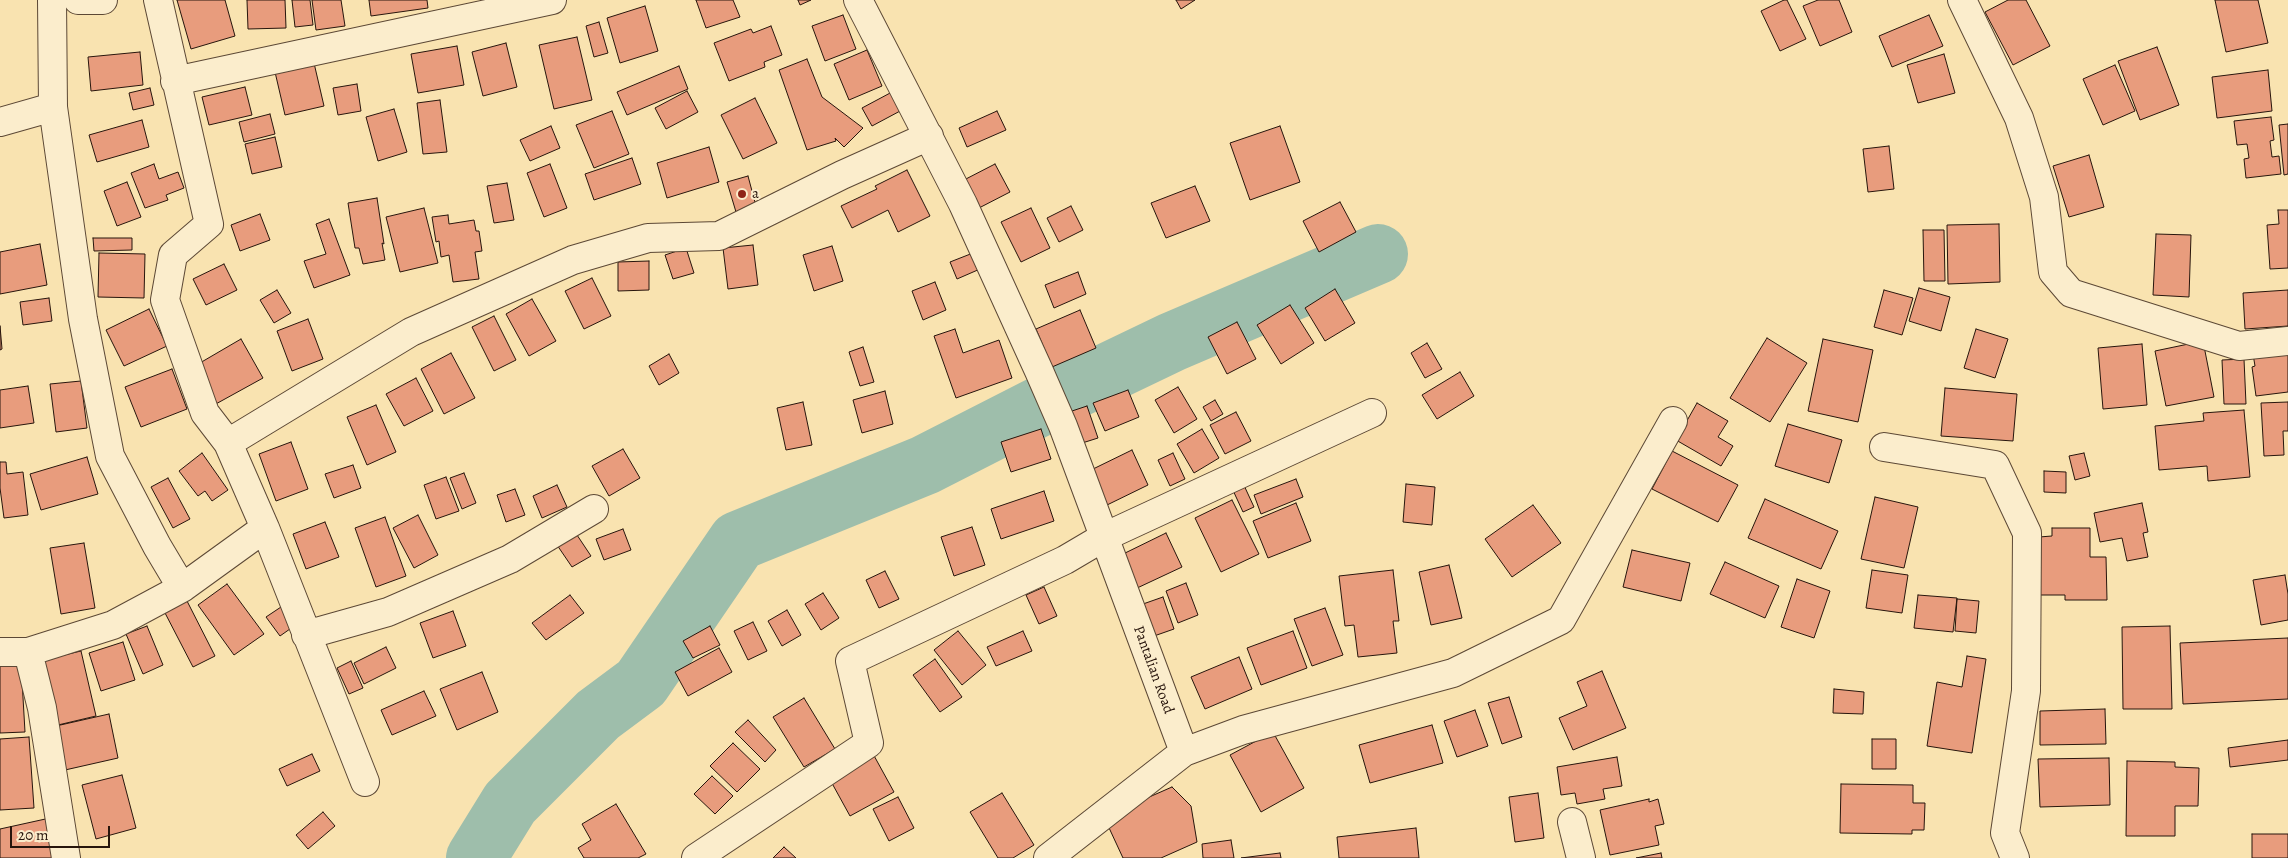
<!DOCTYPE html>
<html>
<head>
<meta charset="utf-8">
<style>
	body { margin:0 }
	#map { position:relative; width:2288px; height:858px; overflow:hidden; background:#f9e3b0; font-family:Alegreya,serif }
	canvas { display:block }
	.scale { position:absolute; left:10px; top:826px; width:100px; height:22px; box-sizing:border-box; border:2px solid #27150c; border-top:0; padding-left:6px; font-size:15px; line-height:18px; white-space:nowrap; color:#27150c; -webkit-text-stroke:4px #fbedcc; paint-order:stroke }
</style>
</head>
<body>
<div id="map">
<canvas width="2288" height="858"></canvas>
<div class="scale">20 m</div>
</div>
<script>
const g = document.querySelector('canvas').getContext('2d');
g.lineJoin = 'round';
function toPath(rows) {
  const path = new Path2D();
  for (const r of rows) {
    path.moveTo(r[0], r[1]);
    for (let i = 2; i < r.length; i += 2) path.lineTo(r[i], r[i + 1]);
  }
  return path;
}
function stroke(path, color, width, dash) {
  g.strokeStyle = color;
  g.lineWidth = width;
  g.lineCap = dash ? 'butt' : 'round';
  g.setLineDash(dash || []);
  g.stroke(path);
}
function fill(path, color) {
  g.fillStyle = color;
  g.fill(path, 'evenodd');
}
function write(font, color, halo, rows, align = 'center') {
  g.font = font + ' Alegreya,serif';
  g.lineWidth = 4;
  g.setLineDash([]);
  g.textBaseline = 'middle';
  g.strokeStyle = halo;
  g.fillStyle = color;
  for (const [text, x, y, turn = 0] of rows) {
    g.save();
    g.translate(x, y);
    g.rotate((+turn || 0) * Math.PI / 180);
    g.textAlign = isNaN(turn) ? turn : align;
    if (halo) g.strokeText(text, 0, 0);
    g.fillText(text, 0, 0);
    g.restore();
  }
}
stroke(toPath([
	[476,858,510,803,598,715,641,683,738,541,925,465,1074,389,1172,342,1378,254]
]), '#9ebeab', 60);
const building = toPath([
	[177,0,225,0,235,36,191,49,177,0],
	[247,0,285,0,286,28,248,29,247,0],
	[292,0,310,0,313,25,295,27,292,0],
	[312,0,341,0,345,26,316,30,312,0],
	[369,0,427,0,428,8,371,16,369,0],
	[696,0,733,0,740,17,706,28,696,0],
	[798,0,811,0,800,5,798,0],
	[1176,0,1195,0,1181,9,1176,0],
	[1784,0,1787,0,1806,39,1780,51,1761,11,1784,0],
	[1818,0,1839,0,1852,32,1820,46,1803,6,1818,0],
	[2008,0,2026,0,2050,46,2013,65,1985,12,2008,0],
	[2215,0,2258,0,2268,43,2226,52,2215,0],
	[645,6,658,51,620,63,607,18,645,6],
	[843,15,856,49,825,61,812,26,843,15],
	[1929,15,1943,46,1892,67,1879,36,1929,15],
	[599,22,608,53,594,57,586,26,599,22],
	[771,26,782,55,764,62,765,67,729,81,714,43,751,29,753,33,771,26],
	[577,37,592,100,554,109,539,45,577,37],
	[506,43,517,87,483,96,472,52,506,43],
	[457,46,464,85,418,93,411,54,457,46],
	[2157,47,2179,105,2140,120,2118,61,2157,47],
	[867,50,882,86,849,100,834,64,867,50],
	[140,52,143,85,91,91,88,57,140,52],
	[1944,54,1955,93,1918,103,1907,65,1944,54],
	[807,59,822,97,863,128,844,147,835,138,836,141,807,150,779,70,807,59],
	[314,63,324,106,285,115,275,72,314,63],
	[2115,65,2135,111,2103,125,2083,79,2115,65],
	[679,66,688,89,627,115,617,92,679,66],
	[2268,70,2272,111,2217,118,2212,77,2268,70],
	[357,84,361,111,338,115,333,88,357,84],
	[245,87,252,115,209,125,202,97,245,87],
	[150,88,154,105,133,110,129,93,150,88],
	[687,91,698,112,666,129,655,108,687,91],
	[892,92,902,110,872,126,862,108,892,92],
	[755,98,777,143,743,159,721,115,755,98],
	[440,100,447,152,423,154,417,103,440,100],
	[394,109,407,152,378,161,366,117,394,109],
	[612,111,629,154,594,168,576,125,612,111],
	[997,111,1006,130,967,147,959,128,997,111],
	[270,114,275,134,244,142,239,122,270,114],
	[2271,117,2274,140,2270,141,2272,157,2279,156,2281,174,2246,178,2244,159,2249,158,2247,144,2237,145,2234,121,2271,117],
	[142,120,149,147,97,162,89,135,142,120],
	[2288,124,2288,174,2284,175,2279,125,2288,124],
	[551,126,560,148,530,161,520,140,551,126],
	[1280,126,1300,182,1250,200,1230,143,1280,126],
	[275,137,282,167,252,174,245,144,275,137],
	[1889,146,1894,189,1868,192,1863,149,1889,146],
	[709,147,719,182,667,198,657,163,709,147],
	[2089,155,2104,207,2069,217,2053,166,2089,155],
	[632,158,641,184,594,200,585,174,632,158],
	[154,164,159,179,178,172,184,188,166,195,168,200,145,208,131,173,154,164],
	[550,164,567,208,544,217,527,173,550,164],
	[995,164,1010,192,977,209,962,181,995,164],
	[907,170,930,216,898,232,888,210,852,228,841,206,877,189,875,186,907,170],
	[748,176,756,206,736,212,727,182,748,176],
	[127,182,141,217,117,226,104,191,127,182],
	[507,183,514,220,494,223,487,186,507,183],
	[1195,186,1210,221,1166,238,1151,203,1195,186],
	[377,198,384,244,382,243,385,260,363,264,359,248,355,248,348,203,377,198],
	[1340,202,1356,232,1319,252,1303,221,1340,202],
	[1071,206,1083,230,1059,242,1047,218,1071,206],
	[424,208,438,263,400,272,386,217,424,208],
	[1031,208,1050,248,1021,262,1001,222,1031,208],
	[2278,210,2288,210,2288,268,2270,269,2267,225,2279,224,2278,210],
	[260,214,270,240,240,251,231,225,260,214],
	[448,215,449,224,474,220,476,231,479,231,482,251,475,252,479,279,453,282,449,255,441,257,439,241,436,242,432,217,448,215],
	[329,219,350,275,314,288,304,261,326,254,316,224,329,219],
	[1999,224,2000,282,1948,284,1947,225,1999,224],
	[1923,230,1944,230,1945,281,1924,281,1923,230],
	[2156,234,2191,235,2189,297,2153,295,2156,234],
	[93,238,132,238,132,250,94,251,93,238],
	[40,244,47,285,0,294,0,252,40,244],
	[753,245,758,285,728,289,723,248,753,245],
	[832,246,843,281,814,291,803,255,832,246],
	[686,248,694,273,673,279,665,255,686,248],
	[99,253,145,254,144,298,98,297,99,253],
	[973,253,980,269,957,279,950,262,973,253],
	[649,261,649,290,618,291,618,262,649,261],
	[224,264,237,290,206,305,193,279,224,264],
	[1078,272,1086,294,1054,308,1045,285,1078,272],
	[592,278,611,316,584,329,565,291,592,278],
	[935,282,946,310,923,320,912,291,935,282],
	[1919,288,1950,297,1941,331,1909,321,1919,288],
	[1335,289,1355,323,1325,341,1305,308,1335,289],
	[277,290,291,313,274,323,260,300,277,290],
	[1884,290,1913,298,1902,335,1874,327,1884,290],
	[2288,290,2288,326,2245,329,2243,293,2288,290],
	[49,298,52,321,23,325,20,302,49,298],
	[532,299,556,341,529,356,506,314,532,299],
	[1290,305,1314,343,1281,364,1257,325,1290,305],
	[149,309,167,346,124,366,106,330,149,309],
	[1080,310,1096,348,1052,367,1036,329,1080,310],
	[494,316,516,360,494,371,472,327,494,316],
	[308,319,323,359,292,371,277,331,308,319],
	[1237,322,1256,359,1227,374,1208,337,1237,322],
	[0,326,2,349,0,350,0,326],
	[955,329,963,353,999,340,1012,378,956,398,934,336,955,329],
	[1976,329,2008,339,1995,378,1964,368,1976,329],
	[1767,338,1807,363,1770,422,1730,398,1767,338],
	[241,339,263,378,214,405,193,367,241,339],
	[1823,339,1873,350,1858,422,1808,411,1823,339],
	[2203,341,2214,397,2166,406,2155,351,2203,341],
	[1427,343,1442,369,1425,378,1411,353,1427,343],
	[2142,344,2147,405,2103,409,2098,348,2142,344],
	[863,347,874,382,860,386,849,352,863,347],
	[2288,349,2288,392,2256,396,2252,367,2255,366,2253,354,2288,349],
	[451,353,475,398,444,414,421,369,451,353],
	[669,354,679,373,659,385,649,366,669,354],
	[2244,359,2246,404,2224,404,2222,360,2244,359],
	[172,369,187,409,141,427,125,387,172,369],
	[1460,372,1474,396,1437,419,1422,395,1460,372],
	[416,378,433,411,404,426,386,394,416,378],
	[81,381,87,428,56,432,50,384,81,381],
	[28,386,34,423,0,428,0,390,28,386],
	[1178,387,1197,419,1174,433,1155,400,1178,387],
	[1945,388,2017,394,2013,441,1941,436,1945,388],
	[1128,390,1139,417,1105,431,1093,403,1128,390],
	[885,391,893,424,862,433,853,400,885,391],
	[1215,400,1223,414,1211,421,1203,407,1215,400],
	[803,402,812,445,786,450,777,408,803,402],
	[2288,402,2288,431,2283,431,2284,455,2264,456,2261,403,2288,402],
	[1697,403,1728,421,1718,437,1733,446,1721,466,1676,440,1697,403],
	[376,405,396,452,367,465,347,417,376,405],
	[1087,406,1098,438,1079,444,1069,412,1087,406],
	[2244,410,2250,477,2208,481,2207,466,2159,470,2155,426,2204,421,2203,413,2244,410],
	[1236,412,1251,441,1225,454,1210,425,1236,412],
	[1788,424,1842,440,1829,483,1775,466,1788,424],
	[1041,429,1051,459,1011,472,1001,442,1041,429],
	[1202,429,1219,458,1194,473,1177,444,1202,429],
	[291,442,308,489,276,501,259,454,291,442],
	[623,449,640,478,609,496,592,466,623,449],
	[1132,450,1148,485,1107,505,1091,470,1132,450],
	[1672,451,1738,485,1718,522,1652,489,1672,451],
	[202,453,228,490,212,501,205,491,198,496,179,471,202,453],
	[1173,453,1185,479,1170,486,1158,460,1173,453],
	[2084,453,2090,476,2075,480,2069,456,2084,453],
	[87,457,98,494,41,510,30,474,87,457],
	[0,462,6,462,7,474,23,472,28,515,4,518,0,488,0,462],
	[353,465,361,488,334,498,325,474,353,465],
	[2044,471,2066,472,2066,493,2044,492,2044,471],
	[464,473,476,503,462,509,450,478,464,473],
	[446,477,459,511,436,519,424,485,446,477],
	[168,478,190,519,173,528,151,487,168,478],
	[1296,479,1303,497,1261,514,1254,495,1296,479],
	[1242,481,1254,507,1243,512,1231,486,1242,481],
	[1406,484,1435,487,1432,525,1403,522,1406,484],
	[557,485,567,507,542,518,533,496,557,485],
	[515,489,525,515,506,522,497,495,515,489],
	[1044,491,1054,521,1001,539,991,509,1044,491],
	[1875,497,1918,507,1904,568,1861,559,1875,497],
	[1765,499,1838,531,1821,569,1748,538,1765,499],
	[1232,500,1259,554,1221,572,1195,518,1232,500],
	[1296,503,1311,541,1268,558,1253,521,1296,503],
	[2142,503,2148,532,2143,533,2148,557,2127,561,2122,538,2100,542,2094,513,2142,503],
	[1533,505,1561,543,1512,577,1485,539,1533,505],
	[418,515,438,555,414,568,393,528,418,515],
	[385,517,406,576,376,587,355,528,385,517],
	[325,522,339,557,306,569,293,534,325,522],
	[972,527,985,565,954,576,941,537,972,527],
	[2052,528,2090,528,2090,557,2106,557,2107,600,2065,600,2065,595,2040,595,2039,537,2052,536,2052,528],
	[623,529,631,550,604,560,596,539,623,529],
	[575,532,591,556,572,567,557,545,575,532],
	[1166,533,1182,567,1135,589,1119,556,1166,533],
	[84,543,95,608,61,614,50,548,84,543],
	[1632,550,1690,563,1681,601,1623,587,1632,550],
	[1725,562,1779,586,1765,618,1710,594,1725,562],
	[1449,565,1462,618,1431,625,1419,572,1449,565],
	[1393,570,1399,621,1393,621,1397,653,1358,657,1354,625,1345,626,1339,576,1393,570],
	[1872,570,1908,575,1902,613,1866,608,1872,570],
	[885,571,899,599,879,608,866,580,885,571],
	[2285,575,2288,594,2288,620,2261,625,2253,580,2285,575],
	[1797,579,1830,591,1814,638,1781,627,1797,579],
	[1186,583,1198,615,1178,623,1166,591,1186,583],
	[227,584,264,634,234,655,198,605,227,584],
	[1044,587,1057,616,1039,624,1026,595,1044,587],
	[823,593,839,618,821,630,805,604,823,593],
	[570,595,584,613,546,640,532,623,570,595],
	[1918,595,1957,598,1953,632,1914,628,1918,595],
	[1163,597,1174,629,1154,636,1143,604,1163,597],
	[186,599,215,656,193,667,164,611,186,599],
	[1957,599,1979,601,1976,633,1955,631,1957,599],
	[284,605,297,624,280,636,266,617,284,605],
	[1325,608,1343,655,1312,666,1294,619,1325,608],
	[787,610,801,635,782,646,768,621,787,610],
	[453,611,466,646,433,658,420,623,453,611],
	[753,622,767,651,748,660,734,631,753,622],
	[147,626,163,665,143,674,126,634,147,626],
	[710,626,720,645,693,658,683,641,710,626],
	[2170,626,2172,709,2123,709,2122,627,2170,626],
	[958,631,986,665,962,685,934,650,958,631],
	[1023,631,1032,651,996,666,987,647,1023,631],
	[1293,631,1307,668,1261,685,1247,648,1293,631],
	[2288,638,2288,699,2183,704,2180,643,2288,638],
	[123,642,135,680,101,691,89,653,123,642],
	[386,647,396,668,364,684,354,663,386,647],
	[719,648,732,672,688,696,675,672,719,648],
	[81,651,96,716,58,725,43,660,81,651],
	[1967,656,1986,659,1972,753,1927,746,1937,682,1962,687,1967,656],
	[1239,657,1252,689,1205,709,1191,677,1239,657],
	[935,659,962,697,940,712,913,675,935,659],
	[351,661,363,688,349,694,337,668,351,661],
	[21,663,25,732,0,733,0,665,21,663],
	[1602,671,1626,728,1573,750,1559,718,1587,706,1577,682,1602,671],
	[482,672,498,712,457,730,440,689,482,672],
	[1834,689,1864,692,1863,714,1833,713,1834,689],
	[424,691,436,716,392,735,381,710,424,691],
	[1509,697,1522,737,1502,744,1488,703,1509,697],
	[804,698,835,749,804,767,773,717,804,698],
	[2105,709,2106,744,2040,745,2040,711,2105,709],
	[1475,710,1488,746,1457,757,1444,721,1475,710],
	[109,714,118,758,65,770,56,726,109,714],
	[748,720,776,750,765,762,735,732,748,720],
	[1432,725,1443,763,1370,783,1359,745,1432,725],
	[1273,732,1304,788,1261,812,1230,755,1273,732],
	[29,737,34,808,0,810,0,739,29,737],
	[1872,739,1896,739,1896,769,1872,769,1872,739],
	[2288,740,2288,760,2230,767,2228,748,2288,740],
	[733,743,760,769,737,792,710,766,733,743],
	[872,752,894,792,850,816,828,776,872,752],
	[312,754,320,771,287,786,279,769,312,754],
	[1617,757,1622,786,1603,789,1605,799,1577,804,1575,793,1561,795,1557,767,1617,757],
	[2109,758,2110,805,2040,807,2038,759,2109,758],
	[2127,761,2175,762,2175,767,2199,768,2198,806,2175,806,2175,836,2126,836,2127,761],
	[122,775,136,828,96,839,82,785,122,775],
	[712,776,733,796,715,814,694,794,712,776],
	[1841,784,1913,785,1913,803,1925,803,1924,830,1912,830,1912,834,1840,833,1841,784],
	[1172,787,1191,806,1197,842,1161,858,1123,858,1104,817,1172,787],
	[1002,793,1034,845,1013,858,998,858,970,812,1002,793],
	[1538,793,1544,838,1515,842,1509,797,1538,793],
	[898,797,914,828,889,841,873,809,898,797],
	[1649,799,1649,802,1658,799,1664,824,1655,826,1659,845,1610,855,1600,810,1649,799],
	[616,804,646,854,638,858,584,858,578,848,591,840,582,824,616,804],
	[323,812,335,826,308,849,296,835,323,812],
	[50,818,58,858,0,858,0,829,50,818],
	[1416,828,1419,858,1339,858,1337,837,1416,828],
	[2252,834,2288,834,2288,858,2252,858,2252,834],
	[1231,840,1234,858,1203,858,1202,844,1231,840],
	[784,847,796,858,773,858,784,847],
	[1280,853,1281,858,1241,858,1280,853],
	[1661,853,1662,858,1636,858,1661,853]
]);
fill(building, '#e89c7d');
stroke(building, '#27150c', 1);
const minor = toPath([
	[52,0,53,107,83,319,110,456,157,546,182,588],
	[78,0,103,0],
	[158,0,209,224,173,255,165,300,205,413,228,443,265,528,365,782],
	[858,0,963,204,1039,371,1063,426,1184,752,1048,858],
	[1962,0,2019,118,2044,197,2053,272,2071,293,2239,346,2288,341],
	[175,81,552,0],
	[0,122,53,107],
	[228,443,411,332,573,260,648,238,719,236,842,175,929,136],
	[1884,447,1995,465,2027,533,2026,691,2005,833,2015,858],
	[306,635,388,612,510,559,594,509],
	[0,652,28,652,113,625,182,588,265,528],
	[28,652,42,708,66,858],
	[1184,752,1243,730,1453,673,1561,620,1673,421],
	[1572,822,1581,858],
	[696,858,869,743,850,661,1065,560,1104,537,1372,413]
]);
stroke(minor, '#5c4835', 30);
stroke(minor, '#fbedcc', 28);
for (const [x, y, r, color] of [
	[742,194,5,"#8f2418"]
]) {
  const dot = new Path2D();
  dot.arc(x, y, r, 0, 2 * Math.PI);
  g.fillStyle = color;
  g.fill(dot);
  stroke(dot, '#fbedcc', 2);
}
write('15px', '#27150c', '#fbedcc', [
	["a",752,194]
], 'left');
write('15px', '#27150c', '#fbedcc', [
	["Pantalian Road",1153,670,70]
]);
</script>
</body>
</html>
